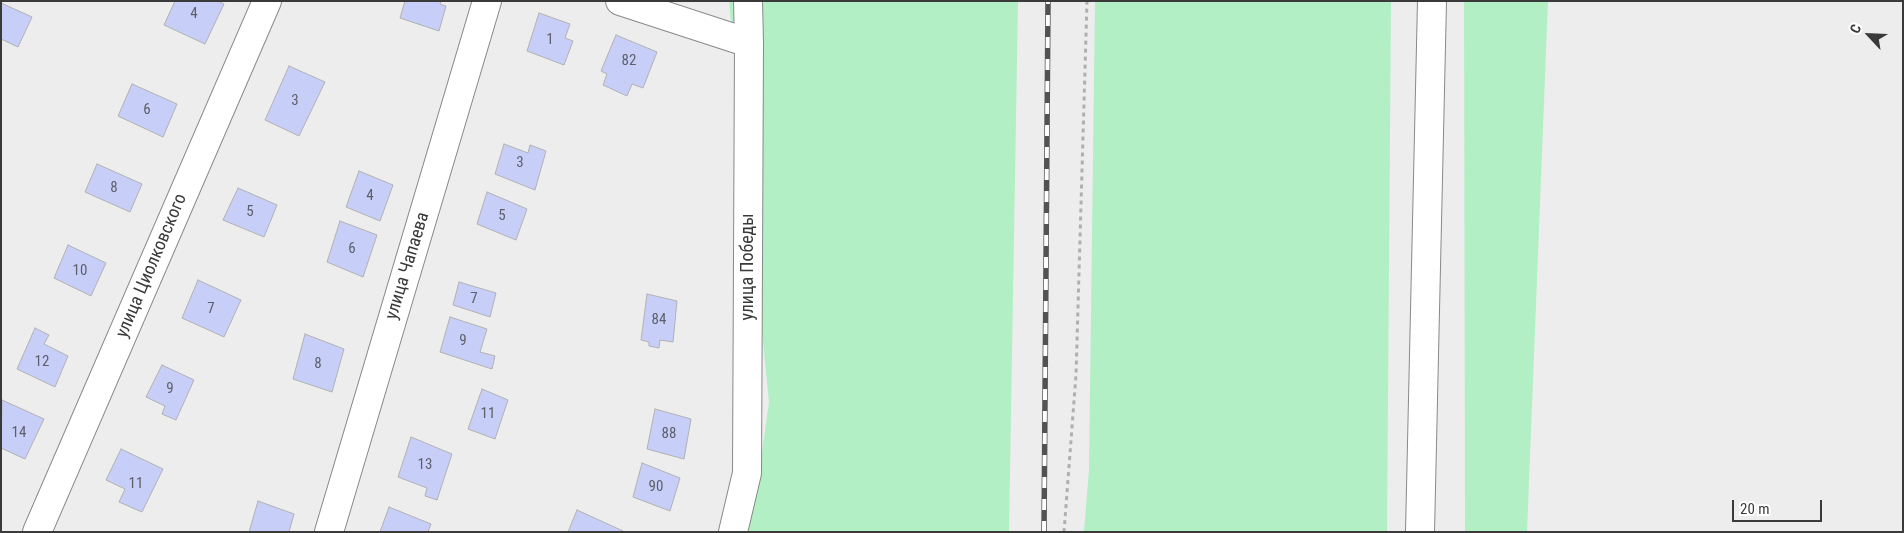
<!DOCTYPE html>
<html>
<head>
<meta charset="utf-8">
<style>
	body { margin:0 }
	#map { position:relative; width:1904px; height:533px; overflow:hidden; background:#ededee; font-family:"Roboto Condensed",sans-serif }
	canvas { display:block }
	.frame { position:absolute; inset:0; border:2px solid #3a3a3a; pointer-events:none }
	.north { position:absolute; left:1844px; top:10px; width:50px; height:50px; -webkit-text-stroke:4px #fff; paint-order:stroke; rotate:295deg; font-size:14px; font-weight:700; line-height:20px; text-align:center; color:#3a3a3a }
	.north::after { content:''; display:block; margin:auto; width:18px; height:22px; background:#3a3a3a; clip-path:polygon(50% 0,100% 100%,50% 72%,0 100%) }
	.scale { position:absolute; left:1732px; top:500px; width:90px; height:22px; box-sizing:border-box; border:2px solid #3a3a3a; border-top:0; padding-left:6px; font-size:15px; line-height:18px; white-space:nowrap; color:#3a3a3a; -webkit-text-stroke:4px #fff; paint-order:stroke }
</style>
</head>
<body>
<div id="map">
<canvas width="1904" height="533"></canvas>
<div class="frame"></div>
<div class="north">С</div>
<div class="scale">20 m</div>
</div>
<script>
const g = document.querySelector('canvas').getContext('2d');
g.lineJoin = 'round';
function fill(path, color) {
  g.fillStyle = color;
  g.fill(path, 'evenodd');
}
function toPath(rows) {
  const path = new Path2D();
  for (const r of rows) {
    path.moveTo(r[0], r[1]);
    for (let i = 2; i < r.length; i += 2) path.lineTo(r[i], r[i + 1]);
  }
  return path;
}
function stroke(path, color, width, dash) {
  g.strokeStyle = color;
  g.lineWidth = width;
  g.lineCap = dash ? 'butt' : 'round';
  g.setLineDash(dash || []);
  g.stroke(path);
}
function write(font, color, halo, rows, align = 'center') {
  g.font = font + ' "Roboto Condensed",sans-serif';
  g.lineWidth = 4;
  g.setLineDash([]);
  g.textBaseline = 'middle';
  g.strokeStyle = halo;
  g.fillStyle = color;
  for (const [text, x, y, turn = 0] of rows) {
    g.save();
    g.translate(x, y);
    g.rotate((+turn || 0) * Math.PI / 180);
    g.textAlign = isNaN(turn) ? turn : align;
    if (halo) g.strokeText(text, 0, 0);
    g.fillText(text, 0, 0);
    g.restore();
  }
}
fill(toPath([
	[729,1,1018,1,1009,532,748,532,756,496,769,402],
	[1095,1,1391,1,1387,532,1084,532,1089,469],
	[1464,1,1548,1,1527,532,1465,532]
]), '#b2efc4');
const building = toPath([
	[175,1,218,1,224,4,205,44,164,25,175,1],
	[405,1,441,1,440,4,446,6,439,31,400,18,405,1],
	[1,3,32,17,18,47,1,39,1,3],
	[539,13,570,24,565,38,573,41,564,65,527,51,539,13],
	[616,35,657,52,643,88,632,84,627,96,603,85,607,74,601,71,616,35],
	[289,66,325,82,299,136,265,120,289,66],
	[132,84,177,104,163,137,118,116,132,84],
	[504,144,528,153,530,145,546,151,535,190,495,174,504,144],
	[97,164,142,184,130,212,85,192,97,164],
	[359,171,393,185,380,221,346,207,359,171],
	[238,188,277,205,264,237,223,220,238,188],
	[487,192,527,209,516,240,477,224,487,192],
	[340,221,377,235,363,277,327,262,340,221],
	[68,245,106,263,91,296,54,278,68,245],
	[198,280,241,300,224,337,182,318,198,280],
	[459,282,496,293,490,317,453,305,459,282],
	[647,294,677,301,673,342,660,340,659,348,649,346,649,342,641,340,647,294],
	[450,317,487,329,480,352,495,356,492,369,440,352,450,317],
	[35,328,49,335,44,344,68,356,55,387,17,369,35,328],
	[305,334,344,349,332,392,293,379,305,334],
	[162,365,194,380,176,420,162,414,165,406,146,397,162,365],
	[482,389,508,400,495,439,468,429,482,389],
	[2,400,44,419,25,459,1,448,2,400],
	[655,409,691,419,684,459,647,449,655,409],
	[411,437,452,454,437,500,425,496,427,488,398,477,411,437],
	[121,449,163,469,142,512,119,502,125,489,106,480,121,449],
	[642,463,680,478,670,511,633,497,642,463],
	[258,501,294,514,289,532,249,532,258,501],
	[389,507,431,524,428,532,380,532,389,507],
	[577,510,623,531,623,532,568,532,577,510]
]);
fill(building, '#c7cff8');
stroke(building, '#b1b1b2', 1);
const minor = toPath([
	[620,1,749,43],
	[37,532,267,1],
	[329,532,487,1],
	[733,532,747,473,749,43,748,1],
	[1420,532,1432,1]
]);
stroke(minor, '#88898a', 30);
stroke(toPath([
	[1064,532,1076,375,1087,1]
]), '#b0b0b1', 3, [4, 4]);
stroke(minor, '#fff', 28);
const rail = toPath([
	[1044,532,1048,1]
]);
stroke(rail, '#525252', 5.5);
stroke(rail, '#fff', 4, [11]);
write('15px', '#5d5f6a', null, [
	["4",194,14],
	["1",550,40],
	["82",629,61],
	["3",295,101],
	["6",147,110],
	["3",520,163],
	["8",114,188],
	["4",370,196],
	["5",250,212],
	["5",502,216],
	["6",352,249],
	["10",80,271],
	["7",474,299],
	["7",211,309],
	["84",659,320],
	["9",463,341],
	["12",42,362],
	["8",318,364],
	["9",170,389],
	["11",488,414],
	["14",19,433],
	["88",669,434],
	["13",425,465],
	["11",136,484],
	["90",656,487]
]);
write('18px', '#3a3a3a', '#fff', [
	["улица Циолковского",152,266,-67],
	["улица Чапаева",408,266,-73],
	["улица Победы",748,267,-90]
]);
</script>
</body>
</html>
